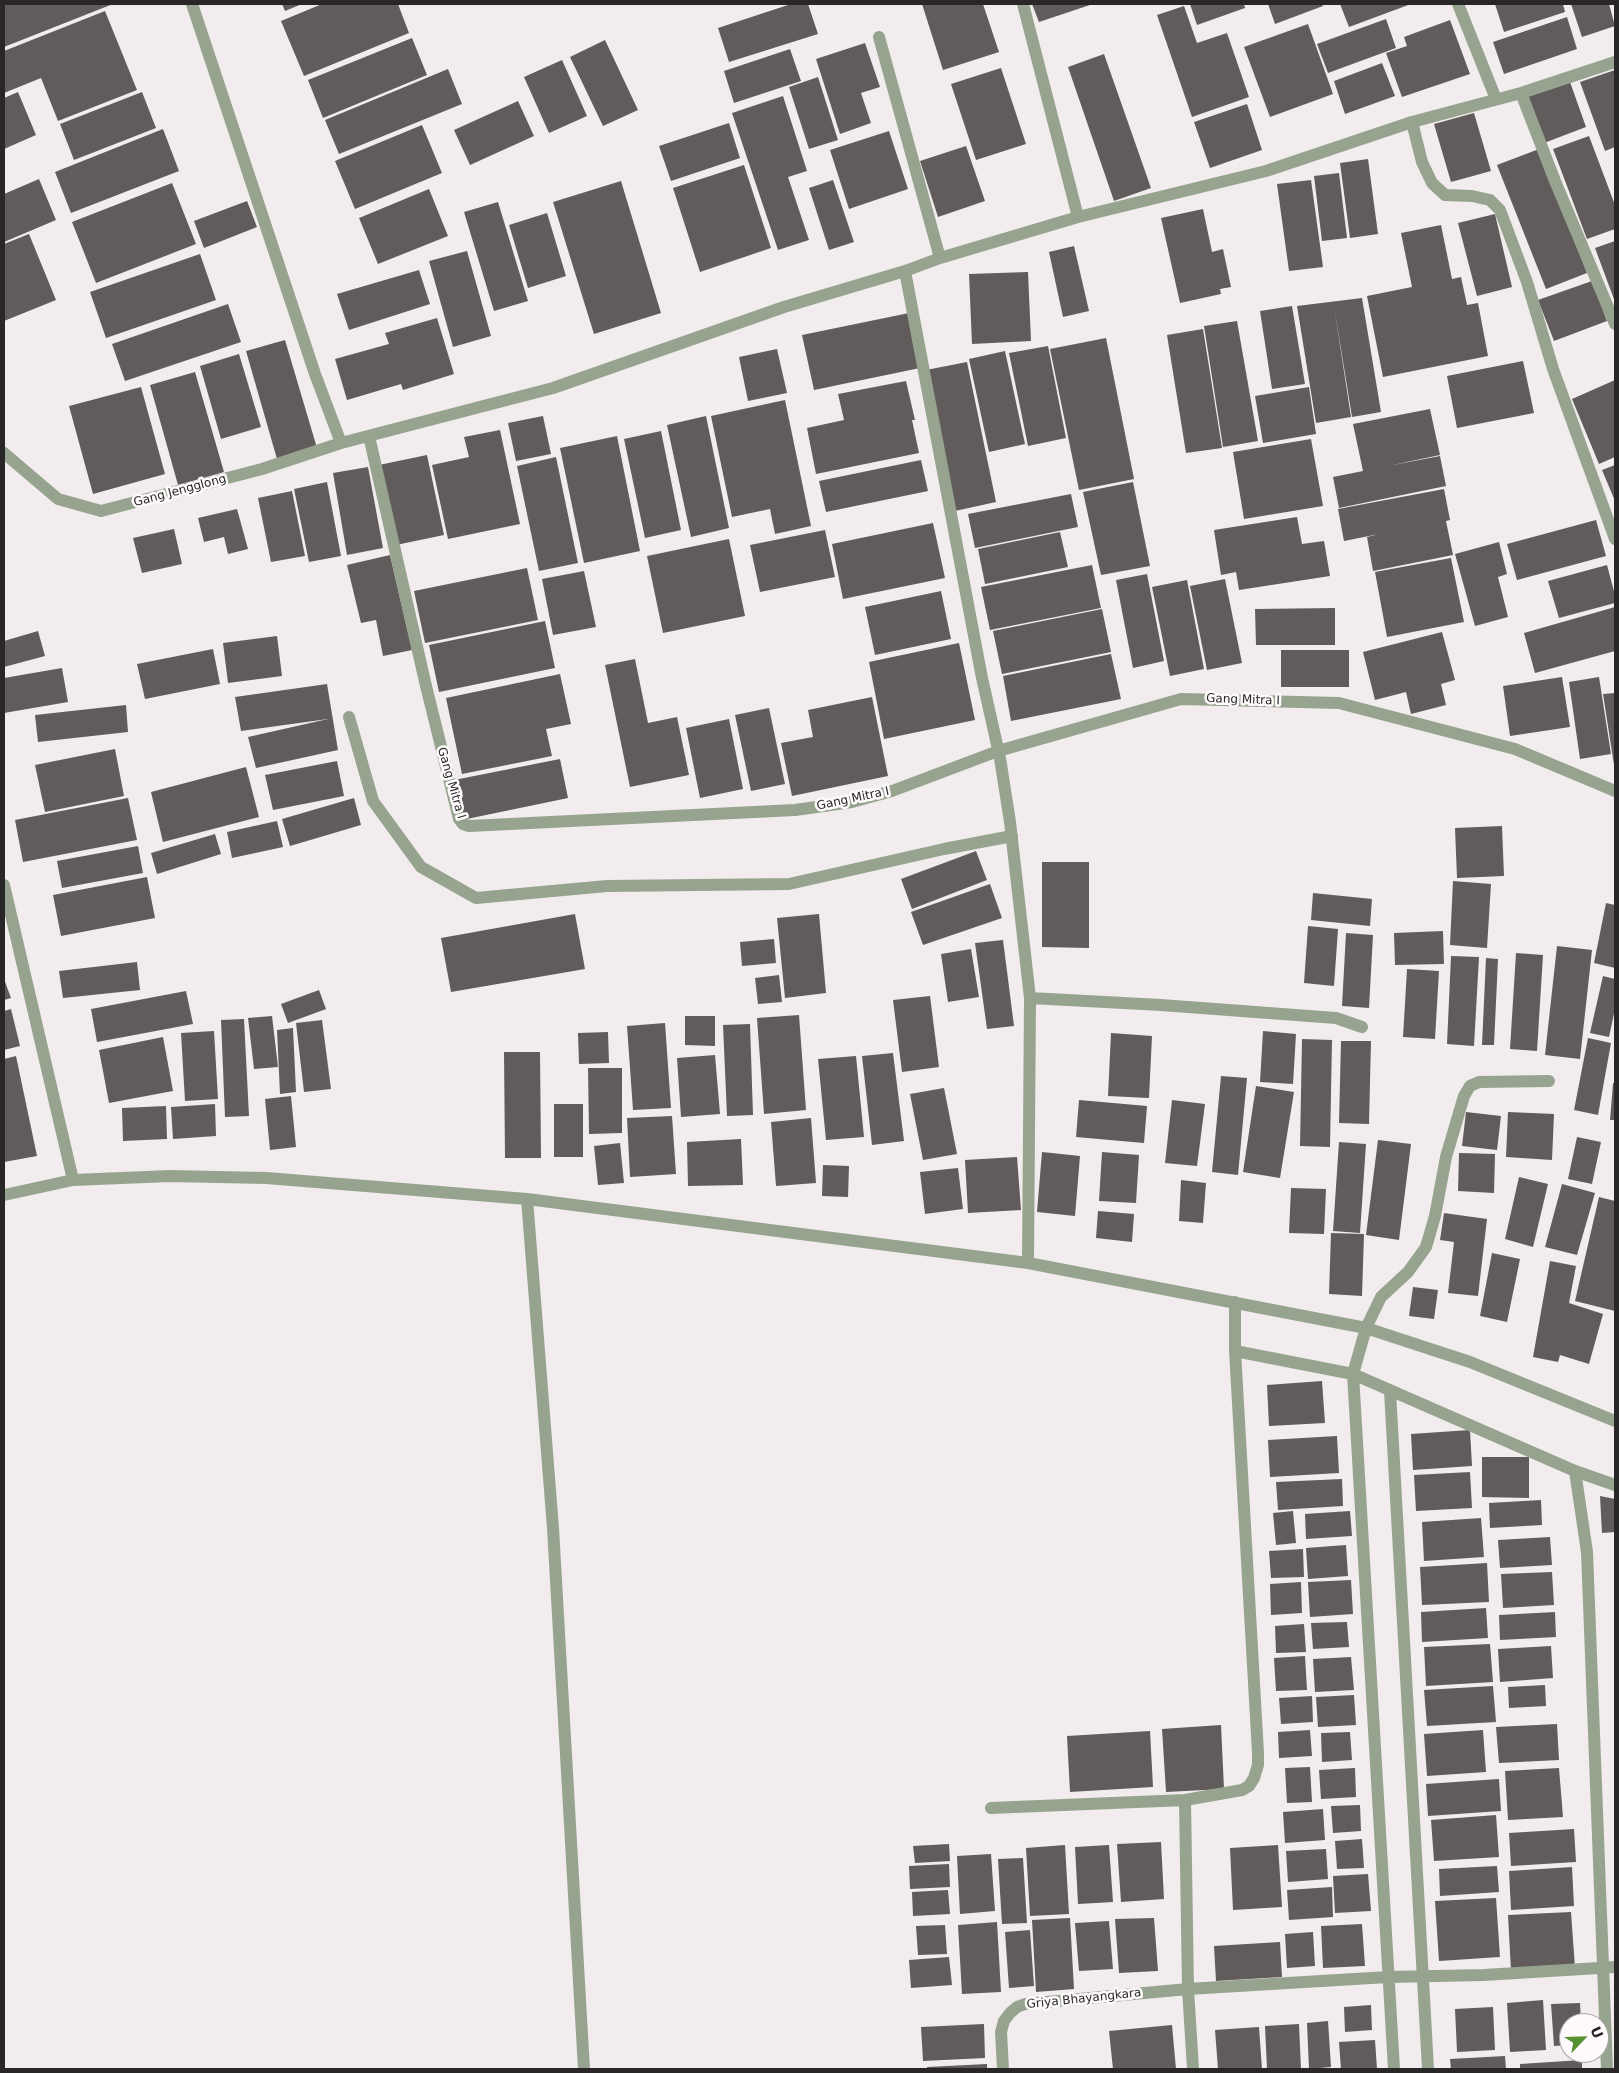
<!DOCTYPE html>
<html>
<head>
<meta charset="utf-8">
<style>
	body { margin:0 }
	#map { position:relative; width:1619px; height:2073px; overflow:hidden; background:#f3ecee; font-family:"DejaVu Sans",sans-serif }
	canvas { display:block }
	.frame { position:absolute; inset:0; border:5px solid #282627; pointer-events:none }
	.north { position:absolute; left:1559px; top:2013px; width:50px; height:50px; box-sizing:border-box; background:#fefafb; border:1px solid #a8a5a6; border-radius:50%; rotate:66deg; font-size:14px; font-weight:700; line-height:20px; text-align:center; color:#282627 }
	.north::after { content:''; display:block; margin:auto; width:18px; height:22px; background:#57912f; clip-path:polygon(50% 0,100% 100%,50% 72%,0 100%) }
</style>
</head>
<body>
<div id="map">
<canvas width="1619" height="2073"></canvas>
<div class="frame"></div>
<div class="north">U</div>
</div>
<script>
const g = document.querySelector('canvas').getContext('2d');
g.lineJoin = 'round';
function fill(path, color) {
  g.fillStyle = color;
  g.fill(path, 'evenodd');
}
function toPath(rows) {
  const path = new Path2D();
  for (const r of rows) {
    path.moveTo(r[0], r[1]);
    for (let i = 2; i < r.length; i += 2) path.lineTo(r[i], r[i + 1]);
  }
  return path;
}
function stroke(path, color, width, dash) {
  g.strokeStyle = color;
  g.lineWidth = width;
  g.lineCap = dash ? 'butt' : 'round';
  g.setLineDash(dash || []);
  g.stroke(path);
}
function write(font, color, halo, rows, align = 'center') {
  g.font = font + ' "DejaVu Sans",sans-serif';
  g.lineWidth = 5;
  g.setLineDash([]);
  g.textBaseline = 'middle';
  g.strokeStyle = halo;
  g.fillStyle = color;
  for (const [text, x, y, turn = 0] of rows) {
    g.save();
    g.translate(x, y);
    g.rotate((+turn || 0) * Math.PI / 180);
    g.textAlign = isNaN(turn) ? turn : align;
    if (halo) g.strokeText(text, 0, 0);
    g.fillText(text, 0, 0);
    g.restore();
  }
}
fill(toPath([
	[6,4,113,4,4,47,4,5],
	[282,4,302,4,285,11],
	[322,4,398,4,409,33,304,76,281,21],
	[791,4,808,4,818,34,729,62,718,28],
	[922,4,983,4,999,52,943,70],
	[1032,4,1093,4,1039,22],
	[1190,4,1244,4,1245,8,1197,25],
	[1268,4,1322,4,1323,6,1275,24],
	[1340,4,1411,4,1349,27],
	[1495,4,1563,4,1565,12,1504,32],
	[1571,4,1609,4,1615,26,1582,37],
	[1184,6,1197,43,1227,33,1249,97,1192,117,1157,15],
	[105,11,137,90,58,121,41,78,4,93,4,51],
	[1567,17,1577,49,1504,74,1493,42],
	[1386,19,1396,48,1328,73,1317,44],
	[1450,20,1470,74,1402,97,1386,53,1407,46,1404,37],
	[1308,24,1333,94,1270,117,1244,47],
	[412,38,427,75,323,118,308,80],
	[605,40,638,110,603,126,570,57],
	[865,43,880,87,861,93,871,123,840,134,816,59],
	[790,49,801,81,734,103,724,71],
	[1104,54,1151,188,1114,201,1068,67],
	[562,60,587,116,549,133,524,77],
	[1382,63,1395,96,1345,114,1334,81],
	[1001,68,1026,144,976,160,951,84],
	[448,69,462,104,339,154,325,120],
	[1615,70,1615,147,1605,151,1580,82],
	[818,77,838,140,809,149,789,87],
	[1570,82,1586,127,1544,143,1527,97],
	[18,92,36,135,4,149,4,98],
	[142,92,156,128,74,160,60,124],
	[783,96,807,171,788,177,809,240,778,250,732,113],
	[518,101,534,136,470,165,454,130],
	[1247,104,1262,150,1210,168,1194,122],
	[1474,113,1491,171,1451,182,1434,124],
	[729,123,740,158,671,181,659,146],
	[422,125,442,173,355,209,335,161],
	[163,129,179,171,71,213,55,172],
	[889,131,908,189,849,209,830,150],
	[1589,136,1615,205,1615,229,1587,239,1553,149],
	[966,146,985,201,938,217,920,161],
	[1539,149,1587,273,1546,289,1497,165],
	[1368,159,1378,234,1350,238,1340,163],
	[744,165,771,248,700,272,673,188],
	[1339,173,1347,238,1322,241,1314,176],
	[39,179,56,220,4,242,4,194],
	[833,180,854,242,829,250,809,188],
	[1311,180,1323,267,1289,271,1277,184],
	[621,181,661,313,594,334,553,202],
	[172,183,196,244,96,283,72,222],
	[429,189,448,236,378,264,359,218],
	[247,201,257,227,204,248,194,221],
	[498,202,528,301,494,311,464,212],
	[1203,209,1212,252,1223,249,1231,287,1220,289,1221,294,1180,303,1161,218],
	[547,213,566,276,528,288,509,225],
	[1495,214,1512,287,1477,296,1458,223],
	[1441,225,1452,279,1461,277,1467,305,1478,303,1488,356,1383,377,1367,296,1412,287,1401,233],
	[29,234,56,300,4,321,4,244],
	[1615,241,1615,302,1595,248],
	[1074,246,1089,311,1063,317,1049,252],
	[467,251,491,336,453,347,429,261],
	[200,254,216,300,106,338,90,292],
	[419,270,430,304,349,330,337,294],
	[1028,272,1031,341,972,344,969,274],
	[1592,281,1607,321,1554,341,1538,300],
	[1362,298,1381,412,1352,417,1334,306,1351,417,1316,423,1297,306],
	[228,304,241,342,125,381,112,344],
	[1292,306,1305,384,1272,389,1260,311],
	[909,313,920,368,814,390,802,335],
	[437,318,454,374,403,390,401,384,347,400,335,359,389,344,385,333],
	[1237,321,1258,441,1223,447,1204,326],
	[1203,329,1222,448,1186,453,1167,335],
	[1106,338,1134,479,1079,490,1050,349],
	[285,340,317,448,277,459,246,351],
	[1048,346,1066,438,1028,446,1009,353],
	[777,349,787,393,748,401,739,357],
	[1005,351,1025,444,989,452,969,359],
	[239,354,261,427,221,439,200,366],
	[1523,361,1534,413,1457,428,1447,376],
	[967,362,996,502,955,511,926,370],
	[195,372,224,472,178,485,150,385],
	[1615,380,1615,457,1599,464,1572,399],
	[906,381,915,420,912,420,919,453,816,474,807,428,844,420,838,394],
	[141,387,165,474,93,494,69,406],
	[1309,387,1316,434,1263,443,1255,396],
	[785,400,811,526,775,534,770,509,732,517,711,416],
	[1430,409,1440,455,1388,466,1440,456,1446,486,1339,508,1333,477,1363,471,1353,424],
	[543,416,551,454,516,461,508,423],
	[706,416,729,528,691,537,667,425],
	[500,430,520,524,448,539,432,465,469,457,464,437],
	[661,431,681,530,645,538,624,439],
	[617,436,640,551,584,563,560,448],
	[1311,439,1323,506,1244,519,1233,452],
	[427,455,444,535,396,545,379,465],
	[556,457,578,563,539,571,517,466],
	[921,460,928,491,826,512,819,481],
	[1615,465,1615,501,1602,470],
	[368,467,383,548,347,555,333,473],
	[327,482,341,556,309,562,294,489],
	[1133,482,1150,566,1101,575,1083,492],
	[1444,489,1450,520,1446,521,1453,555,1373,571,1367,537,1379,534,1344,541,1338,509],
	[292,491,305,556,271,562,258,498],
	[1071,494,1078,527,975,548,968,514],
	[237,509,248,549,228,554,224,537,204,542,198,518],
	[1297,517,1302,544,1324,541,1330,576,1239,590,1236,572,1221,575,1214,530],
	[1596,520,1606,556,1517,580,1507,544],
	[933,523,945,578,843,599,832,544],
	[174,529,182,564,142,573,133,538],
	[825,530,835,577,760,592,750,545],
	[1060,532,1068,567,985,584,978,549],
	[729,539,745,616,663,633,647,556],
	[1499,542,1507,574,1498,577,1508,617,1475,626,1455,554],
	[390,555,412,650,383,656,376,620,361,623,347,565],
	[1451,558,1464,622,1387,637,1375,572],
	[1092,565,1101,608,990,630,981,587],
	[1607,565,1615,595,1615,603,1559,618,1548,581],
	[527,568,538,620,425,643,414,591],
	[584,571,596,627,553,635,542,579],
	[1147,574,1164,661,1133,668,1116,580],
	[1225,579,1242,663,1207,670,1190,586],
	[1187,580,1204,669,1170,676,1152,587],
	[941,591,951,639,875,655,865,607],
	[1615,607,1615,651,1535,673,1524,633],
	[1335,608,1335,645,1256,645,1255,609],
	[1102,609,1111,652,1002,674,993,631],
	[545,621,555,668,439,692,429,645],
	[38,631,45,656,4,667,4,641],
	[1442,632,1455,680,1441,684,1446,705,1411,714,1406,692,1375,700,1363,652],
	[277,636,282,676,228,683,223,643],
	[959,643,975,720,884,739,869,662],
	[213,649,220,684,145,699,137,664],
	[1281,650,1349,650,1349,687,1281,687],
	[1111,654,1121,699,1011,721,1003,676],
	[635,659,648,723,677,717,689,775,630,787,605,665],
	[62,668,68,702,4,713,4,678],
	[560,674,571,724,546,729,552,756,462,774,446,698],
	[1562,677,1570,727,1510,736,1503,686],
	[1599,677,1611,754,1580,759,1569,682],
	[327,684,338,750,256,768,248,737,328,719,241,731,235,697],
	[1615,693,1615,765,1614,765,1603,694],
	[872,697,888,776,792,796,781,743,813,737,808,710],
	[126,705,128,732,38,742,35,715],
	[769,708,785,784,751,791,735,715],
	[729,719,743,789,700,798,686,728],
	[115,749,124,796,45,812,35,765],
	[560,759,568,798,462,820,454,780],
	[337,761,344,796,273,810,265,775],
	[246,767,259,817,163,842,151,792],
	[128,798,137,840,23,862,15,820],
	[354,798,361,825,290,846,282,819],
	[277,821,283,847,232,858,227,832],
	[1502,826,1504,876,1457,878,1455,828],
	[215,834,221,854,157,874,151,853],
	[138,846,143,873,62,888,57,861],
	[976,851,987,880,912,909,901,879],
	[1042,862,1089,862,1089,948,1042,947],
	[147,877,155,918,61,936,53,895],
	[1453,881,1491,884,1487,948,1450,945],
	[990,884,1002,918,923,945,911,912],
	[1313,893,1372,899,1370,926,1311,920],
	[1606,903,1615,905,1615,968,1594,963],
	[575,914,585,969,451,992,441,938],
	[819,914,826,993,785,998,777,918],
	[1308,926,1338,929,1334,986,1304,983],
	[1443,931,1444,964,1395,965,1394,933],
	[1346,933,1373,935,1369,1008,1342,1006],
	[774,939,776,963,742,966,740,942],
	[1003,940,1014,1026,987,1029,975,943],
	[1557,946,1592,950,1580,1059,1545,1055],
	[971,949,979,997,948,1002,941,954],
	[1516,953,1543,955,1537,1051,1510,1049],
	[1451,956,1479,957,1474,1046,1447,1044],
	[1486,958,1498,959,1494,1045,1482,1045],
	[137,962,140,990,63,998,59,971],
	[1407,969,1439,971,1435,1039,1403,1037],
	[779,975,782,1002,758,1004,755,978],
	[1603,976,1615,979,1615,1009,1609,1037,1590,1033],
	[4,979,11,998,4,1000],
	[319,990,326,1009,288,1023,281,1004],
	[186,991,193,1024,97,1042,91,1009],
	[930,996,939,1067,902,1072,893,1000],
	[11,1009,20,1046,4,1050,4,1011],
	[799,1015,806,1110,764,1114,757,1018],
	[272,1016,278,1067,254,1069,248,1018],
	[685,1016,715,1016,715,1046,685,1045],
	[244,1019,249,1116,225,1117,221,1020],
	[322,1020,331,1089,304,1092,296,1023],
	[665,1023,671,1108,633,1110,627,1026],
	[750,1024,753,1115,727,1116,723,1025],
	[293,1028,296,1092,280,1094,277,1030],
	[214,1031,218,1099,185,1101,181,1033],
	[1263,1031,1296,1034,1293,1084,1260,1082],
	[608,1032,609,1063,579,1064,578,1033],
	[1111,1033,1152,1036,1149,1098,1108,1096],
	[163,1037,173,1091,109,1103,99,1050],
	[1588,1038,1611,1043,1598,1115,1574,1110],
	[1302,1039,1332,1040,1330,1147,1300,1146],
	[1341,1041,1371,1041,1369,1124,1339,1123],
	[504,1052,540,1052,541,1158,505,1158],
	[893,1053,904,1141,872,1145,862,1056],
	[715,1055,720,1114,681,1117,677,1058],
	[16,1056,37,1156,4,1162,4,1059],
	[856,1056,864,1137,826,1140,818,1059],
	[588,1068,622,1068,622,1133,589,1134],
	[1221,1076,1247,1078,1238,1175,1212,1172],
	[1613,1083,1615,1083,1615,1120,1610,1120],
	[1256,1086,1294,1092,1280,1178,1243,1172],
	[944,1088,957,1154,923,1160,910,1094],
	[291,1096,296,1147,270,1150,265,1099],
	[1079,1100,1147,1106,1144,1143,1076,1137],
	[1172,1100,1205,1104,1197,1166,1165,1163],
	[215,1104,216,1136,173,1139,171,1107],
	[554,1104,583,1104,583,1157,554,1157],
	[166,1106,167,1139,123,1141,122,1108],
	[1466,1112,1501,1116,1497,1150,1462,1146],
	[1508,1112,1554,1114,1552,1160,1506,1157],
	[672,1116,676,1174,630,1177,627,1118],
	[811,1118,816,1183,776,1186,771,1122],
	[1577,1137,1601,1142,1592,1184,1568,1179],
	[741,1139,743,1185,688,1186,687,1142],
	[1378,1140,1411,1144,1399,1240,1366,1235],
	[1339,1142,1366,1144,1360,1233,1333,1231],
	[620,1143,624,1183,598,1185,594,1146],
	[1042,1152,1080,1156,1075,1216,1037,1212],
	[1102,1152,1139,1155,1136,1203,1099,1201],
	[1459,1153,1495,1154,1494,1193,1458,1191],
	[1017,1157,1021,1210,968,1213,965,1160],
	[823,1165,849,1166,848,1197,822,1196],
	[958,1168,963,1209,925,1214,920,1172],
	[1519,1177,1548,1184,1533,1247,1505,1239],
	[1181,1180,1206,1183,1203,1223,1179,1221],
	[1562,1184,1595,1193,1577,1255,1545,1247],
	[1291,1188,1326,1189,1324,1234,1289,1233],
	[1599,1197,1615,1201,1615,1311,1575,1301],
	[1098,1211,1134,1214,1132,1242,1096,1238],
	[1444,1213,1487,1219,1478,1296,1448,1293,1454,1242,1440,1240],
	[1331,1233,1364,1234,1362,1296,1329,1294],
	[1492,1253,1520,1259,1507,1322,1480,1316],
	[1550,1261,1576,1266,1569,1303,1603,1314,1589,1364,1560,1355,1558,1362,1533,1357],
	[1413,1287,1438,1290,1434,1319,1409,1316],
	[1322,1381,1325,1423,1269,1426,1267,1385],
	[1470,1430,1472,1466,1413,1470,1411,1434],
	[1337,1436,1339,1473,1270,1477,1268,1440],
	[1482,1457,1529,1457,1529,1498,1482,1497],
	[1470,1472,1472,1508,1416,1511,1414,1475],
	[1342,1479,1343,1506,1278,1510,1276,1482],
	[1600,1496,1615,1499,1615,1532,1602,1533],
	[1541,1500,1542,1525,1490,1528,1489,1503],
	[1293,1511,1296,1543,1276,1545,1273,1513],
	[1350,1511,1352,1536,1306,1539,1305,1514],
	[1481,1518,1484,1557,1424,1561,1422,1522],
	[1550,1537,1552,1565,1500,1568,1498,1540],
	[1346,1545,1348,1576,1308,1579,1306,1548],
	[1303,1549,1304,1577,1271,1578,1269,1551],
	[1487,1563,1489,1602,1422,1605,1420,1567],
	[1552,1572,1554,1605,1503,1608,1501,1574],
	[1351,1580,1353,1614,1310,1617,1308,1582],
	[1301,1582,1302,1613,1271,1615,1270,1584],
	[1486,1608,1488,1638,1422,1642,1421,1612],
	[1555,1612,1556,1637,1500,1640,1499,1615],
	[1347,1622,1349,1647,1313,1649,1311,1623],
	[1304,1624,1306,1652,1276,1653,1275,1626],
	[1490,1644,1493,1682,1426,1686,1424,1647],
	[1551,1646,1553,1678,1500,1682,1498,1649],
	[1305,1656,1307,1690,1276,1691,1274,1658],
	[1351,1657,1354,1690,1315,1692,1313,1659],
	[1545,1685,1546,1706,1509,1708,1508,1687],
	[1493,1686,1496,1722,1427,1726,1424,1690],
	[1354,1695,1356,1725,1318,1727,1316,1697],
	[1312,1696,1313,1722,1281,1724,1279,1698],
	[1557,1724,1559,1760,1499,1763,1496,1727],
	[1221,1725,1224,1789,1166,1792,1162,1729],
	[1310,1730,1312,1756,1279,1758,1278,1732],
	[1483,1730,1486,1772,1427,1776,1424,1734],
	[1150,1731,1153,1787,1070,1792,1067,1736],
	[1350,1732,1352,1760,1322,1762,1321,1733],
	[1310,1767,1312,1802,1287,1803,1285,1768],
	[1355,1768,1356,1797,1321,1799,1319,1770],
	[1559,1768,1563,1817,1508,1820,1505,1771],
	[1499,1779,1501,1811,1428,1816,1426,1784],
	[1360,1805,1361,1831,1333,1833,1331,1806],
	[1323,1809,1325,1840,1285,1843,1283,1812],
	[1496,1815,1499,1857,1434,1861,1431,1820],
	[1574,1829,1576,1862,1511,1866,1509,1833],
	[1362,1839,1364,1868,1337,1869,1335,1841],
	[1161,1842,1164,1899,1121,1902,1117,1844],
	[949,1844,950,1861,915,1863,913,1846],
	[1065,1845,1069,1914,1030,1916,1026,1848],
	[1109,1845,1113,1902,1078,1904,1075,1847],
	[1278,1845,1282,1907,1233,1910,1230,1848],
	[1326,1849,1328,1879,1288,1882,1286,1851],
	[991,1854,995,1911,960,1914,957,1856],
	[1023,1858,1027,1923,1002,1924,998,1859],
	[949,1864,950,1887,910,1889,909,1866],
	[1497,1866,1499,1892,1440,1896,1439,1869],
	[1572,1867,1574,1906,1511,1910,1509,1871],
	[1368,1874,1371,1911,1335,1913,1333,1876],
	[1332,1887,1333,1917,1289,1920,1287,1890],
	[948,1890,950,1914,913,1916,912,1892],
	[1496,1898,1500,1957,1439,1961,1435,1901],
	[1571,1912,1575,1968,1511,1971,1508,1915],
	[1070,1918,1074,1989,1036,1992,1032,1920],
	[1154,1918,1158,1971,1119,1973,1115,1919],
	[1109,1921,1113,1969,1079,1971,1075,1923],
	[997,1922,1001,1992,962,1994,958,1925],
	[1362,1924,1365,1966,1323,1968,1321,1926],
	[945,1925,947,1954,918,1955,916,1926],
	[1030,1930,1034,1986,1009,1988,1005,1932],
	[1313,1932,1315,1966,1287,1968,1285,1934],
	[1280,1942,1282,1977,1216,1981,1214,1946],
	[949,1957,952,1985,911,1988,909,1960],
	[1543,2000,1546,2050,1510,2052,1507,2003],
	[1580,2003,1581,2023,1569,2023,1569,2045,1554,2046,1551,2004],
	[1371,2005,1372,2030,1345,2032,1344,2007],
	[1493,2007,1495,2050,1457,2052,1455,2009],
	[1328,2021,1331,2067,1309,2069,1307,2023],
	[984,2024,985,2058,923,2061,921,2027],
	[1299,2024,1301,2069,1267,2069,1265,2026],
	[1172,2025,1176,2069,1113,2069,1109,2031],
	[1259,2027,1262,2069,1218,2069,1215,2030],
	[1375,2040,1377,2069,1341,2069,1339,2042],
	[1505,2056,1506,2069,1451,2069,1450,2059],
	[1582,2060,1582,2069,1520,2069,1520,2064],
	[987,2064,987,2069,927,2069,927,2067]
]), '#615b5c');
stroke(toPath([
	[192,4,315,374,341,443],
	[1023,4,1078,217],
	[1458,4,1496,99],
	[879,37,940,258],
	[1521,93,1555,181,1615,324],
	[1412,122,1422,162,1432,183,1445,195,1472,196,1490,200,1500,210,1527,282,1553,369,1615,539],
	[905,271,982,678,1000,758,1010,822,1030,998,1028,1263],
	[369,436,426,686,459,819,463,824,469,826,795,810,852,802,892,791,998,751,1181,699,1339,703,1515,749,1615,791],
	[4,453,58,499,101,511,262,469,341,443,553,388,784,307,905,271,940,258,1078,217,1266,171,1412,122,1521,93,1615,62],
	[349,717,373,801,421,867,476,898,607,886,789,884,944,849,1012,836],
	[4,885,73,1180],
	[1030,998,1161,1005,1336,1018,1362,1027],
	[4,1195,73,1180,170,1176,266,1178,527,1199,1028,1263,1366,1328,1470,1362,1615,1421],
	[527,1199,553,1528,584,2069],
	[1235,1351,1353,1374,1575,1471,1615,1485],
	[1390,1391,1428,2069],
	[1575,1471,1587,1552,1607,2069],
	[1185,1800,1188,1989,1193,2069],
	[991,1808,1185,1800,1242,1790,1249,1786,1254,1778,1258,1765,1258,1753,1235,1351,1235,1302],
	[1003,2069,1001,2032,1004,2021,1010,2013,1017,2007,1025,2004,1188,1989,1388,1977,1484,1975,1615,1967],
	[1394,2069,1353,1374,1366,1328,1381,1297,1408,1272,1426,1247,1435,1216,1446,1157,1464,1096,1470,1086,1479,1082,1549,1081]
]), '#96a48f', 12);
write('12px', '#282627', '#fefafb', [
	["Gang Jengglong",180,491,-15],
	["Gang Mitra I",1243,700,2],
	["Gang Mitra I",451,783,74],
	["Gang Mitra I",853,799,-12],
	["Griya Bhayangkara",1084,1999,-6]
]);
</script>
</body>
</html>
